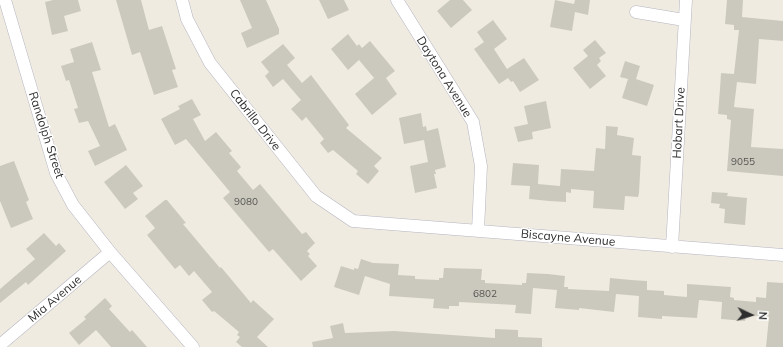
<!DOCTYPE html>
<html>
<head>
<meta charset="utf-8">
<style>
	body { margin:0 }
	#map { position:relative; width:783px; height:347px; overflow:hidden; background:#f0ebe0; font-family:Mulish,sans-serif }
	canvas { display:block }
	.north { position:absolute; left:731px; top:295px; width:40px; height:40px; -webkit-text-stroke:3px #fff; paint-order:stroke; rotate:94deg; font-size:11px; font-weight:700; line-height:16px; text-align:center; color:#2e2e2e }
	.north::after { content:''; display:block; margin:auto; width:14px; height:18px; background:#2e2e2e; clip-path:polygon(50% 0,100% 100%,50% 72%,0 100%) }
</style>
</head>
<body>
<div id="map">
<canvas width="783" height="347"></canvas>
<div class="north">N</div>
</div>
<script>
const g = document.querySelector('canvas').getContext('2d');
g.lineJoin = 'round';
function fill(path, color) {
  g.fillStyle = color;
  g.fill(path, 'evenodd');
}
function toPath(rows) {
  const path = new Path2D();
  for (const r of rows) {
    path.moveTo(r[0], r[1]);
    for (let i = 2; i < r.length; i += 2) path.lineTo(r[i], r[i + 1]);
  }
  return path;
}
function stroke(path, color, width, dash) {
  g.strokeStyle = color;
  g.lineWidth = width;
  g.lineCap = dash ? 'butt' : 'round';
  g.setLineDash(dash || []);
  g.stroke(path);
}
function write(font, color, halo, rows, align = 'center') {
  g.font = font + ' Mulish,sans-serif';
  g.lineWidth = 3;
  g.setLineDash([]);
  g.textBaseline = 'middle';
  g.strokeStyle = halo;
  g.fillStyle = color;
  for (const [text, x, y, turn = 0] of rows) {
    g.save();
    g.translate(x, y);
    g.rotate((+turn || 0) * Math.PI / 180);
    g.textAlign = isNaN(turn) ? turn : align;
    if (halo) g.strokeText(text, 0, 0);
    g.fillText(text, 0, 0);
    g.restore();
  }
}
fill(toPath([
	[53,0,78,0,81,11,64,16,68,31,52,35,45,2],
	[116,0,141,0,149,30,162,26,176,69,172,70,178,87,154,95,140,52,132,55],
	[240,0,266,0,279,29,279,34,247,48,241,33,252,28],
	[319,0,344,0,349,10,328,19],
	[450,0,463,0,472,10,451,28,437,11],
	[555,0,574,4,575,0,590,0,588,15,575,12,572,31,550,27],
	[727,0,743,0,742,17,783,21,783,41,759,39,756,84,737,82,734,107,754,109,751,147,783,149,783,176,727,171,731,120,727,119,727,115,718,114,720,89,721,73,734,74,739,30,734,30,734,25,725,24],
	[493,20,507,39,494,49,507,69,524,58,539,80,520,92,513,81,511,82,508,78,499,84,474,49,484,42,477,32],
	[348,34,357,46,359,44,362,48,370,41,395,71,386,78,397,94,372,115,355,94,374,78,359,60,348,70,331,49],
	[595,40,606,53,599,58,601,61,597,65,606,76,590,89,573,68,588,56,583,50],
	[92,42,101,70,92,72,109,127,115,124,127,150,95,166,88,151,100,146,88,121,79,123,74,109,78,108,69,80,66,81,61,66,74,62,70,49],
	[283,44,295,58,287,65,302,83,311,75,349,125,346,128,382,158,374,166,379,171,368,184,356,174,358,171,333,150,328,153,320,143,324,139,306,117,302,121,291,109,301,100,283,79,273,87,265,76,269,72,261,62],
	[625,61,640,66,636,79,654,85,647,106,622,98,628,79,620,77],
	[192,99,201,115,193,119,205,141,216,132,232,151,229,153,241,167,237,171,253,190,260,184,302,234,306,232,315,243,307,251,310,254,308,256,317,266,301,281,273,249,269,252,223,198,230,192,186,139,175,145,161,119,180,109,178,106],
	[546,101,551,128,532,132,533,139,518,142,514,127,528,124,524,106],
	[421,113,423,127,426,126,427,131,438,128,446,167,435,170,436,174,434,174,437,188,415,193,410,166,428,162,424,140,404,144,399,118],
	[606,126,618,127,617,135,634,138,632,155,641,156,639,193,638,197,625,196,624,210,593,208,594,191,571,189,571,193,566,192,566,202,549,201,529,199,530,186,511,185,513,163,539,165,538,184,560,186,561,169,594,171,596,148,605,149],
	[14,161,29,200,26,202,33,219,11,228,0,201,0,166],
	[126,165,143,186,133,193,138,199,125,209,104,182],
	[712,192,728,193,727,196,747,198,745,225,724,223,725,209,719,208,720,204,711,203],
	[165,200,167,200,186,223,183,224,220,268,221,267,251,303,253,300,274,319,257,337,268,347,242,347,236,342,240,337,237,335,239,332,214,311,212,312,202,300,212,292,194,271,189,276,180,265,175,269,147,235,155,228,145,216],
	[44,233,56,246,59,243,66,251,28,285,26,282,0,303,0,289,35,259,26,249],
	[361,259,373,263,399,264,398,275,415,276,415,279,439,280,439,278,443,278,444,268,482,269,481,280,485,280,485,283,522,285,522,283,526,283,527,273,548,274,565,276,564,287,568,287,568,289,609,291,610,278,631,280,647,281,647,290,664,291,664,295,687,297,687,284,731,287,730,297,734,298,734,300,756,302,756,297,766,298,767,282,783,283,783,347,766,347,769,317,746,315,745,321,721,319,722,302,699,300,697,318,662,316,662,319,638,317,639,296,616,294,614,312,579,308,579,310,555,308,557,290,533,288,531,314,515,313,516,305,459,302,459,306,449,306,449,309,433,308,434,299,389,296,390,284,365,276,359,295,334,287,341,266,354,270,354,268,358,269],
	[105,298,112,306,109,309,130,332,132,330,147,347,111,347,96,330,79,345,69,333,86,319,84,317],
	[343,323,345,333,394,331,495,338,495,329,518,330,518,337,542,338,542,347,313,347,312,342,333,338,330,326]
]), '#cbc9be');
const street = toPath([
	[5,0,56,173,73,205,110,252,193,347],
	[182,0,187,19,210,63,316,196,353,221,783,255],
	[397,0,473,122,481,166,478,230],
	[636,12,684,20],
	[672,247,686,0],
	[0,345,110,252]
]);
stroke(street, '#b4b4c2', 13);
stroke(street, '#fff', 12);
write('10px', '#555552', null, [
	["9055",743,162],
	["9080",246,202],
	["6802",485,294]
]);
write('12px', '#2e2e2e', '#fff', [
	["Daytona Avenue",444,77,58],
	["Cabrillo Drive",255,120,52],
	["Hobart Drive",679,123,-87],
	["Randolph Street",46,135,72],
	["Biscayne Avenue",568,238,5],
	["Mia Avenue",55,299,-40]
]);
</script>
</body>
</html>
